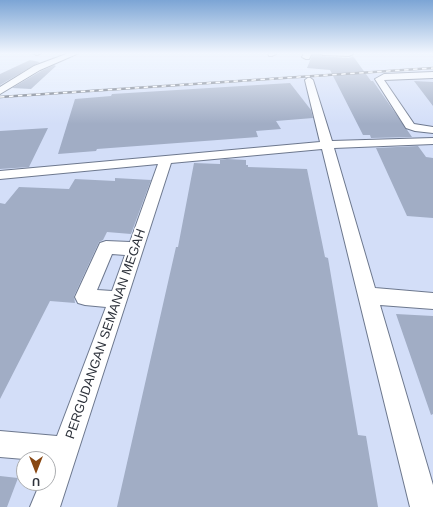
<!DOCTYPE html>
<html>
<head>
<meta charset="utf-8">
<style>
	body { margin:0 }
	#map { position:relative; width:433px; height:507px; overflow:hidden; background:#e0eafd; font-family:Arial,sans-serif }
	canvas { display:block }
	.north { position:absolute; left:16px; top:451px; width:40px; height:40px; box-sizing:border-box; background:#fff; border:1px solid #abadb0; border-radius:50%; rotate:180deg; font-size:11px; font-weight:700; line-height:16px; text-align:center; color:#2c313a }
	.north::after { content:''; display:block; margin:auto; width:14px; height:18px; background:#884712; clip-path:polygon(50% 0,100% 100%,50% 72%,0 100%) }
</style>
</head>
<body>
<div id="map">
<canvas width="433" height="507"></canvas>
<div class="north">U</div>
</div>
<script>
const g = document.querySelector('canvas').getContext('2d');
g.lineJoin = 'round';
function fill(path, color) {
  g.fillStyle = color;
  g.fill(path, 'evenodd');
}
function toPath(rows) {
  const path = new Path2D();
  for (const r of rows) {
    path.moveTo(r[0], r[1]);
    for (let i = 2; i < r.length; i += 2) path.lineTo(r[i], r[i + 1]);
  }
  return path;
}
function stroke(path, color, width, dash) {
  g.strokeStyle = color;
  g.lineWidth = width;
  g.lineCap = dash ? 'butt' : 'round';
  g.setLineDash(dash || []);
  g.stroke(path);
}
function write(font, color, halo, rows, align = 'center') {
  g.font = font + ' Arial,sans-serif';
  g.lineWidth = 4;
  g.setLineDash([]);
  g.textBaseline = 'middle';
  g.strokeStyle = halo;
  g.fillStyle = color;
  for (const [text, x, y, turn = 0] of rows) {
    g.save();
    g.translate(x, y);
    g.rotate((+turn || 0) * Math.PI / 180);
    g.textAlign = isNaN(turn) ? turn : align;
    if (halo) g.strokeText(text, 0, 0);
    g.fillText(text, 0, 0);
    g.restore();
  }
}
fill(toPath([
	[433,70,433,507,0,507,0,98],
	[24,459,48,459,48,483,24,483]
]), '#d3def8');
fill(toPath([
	[313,53,318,53,323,56,349,58,353,56,371,81,373,81,412,137,371,138,370,135,363,135,330,70,307,68],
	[30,60,40,62,0,85,0,74],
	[54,65,56,66,31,89,12,88,41,71],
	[414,81,433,82,433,106],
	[290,83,311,110,313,118,276,121,281,129,256,131,258,137,97,149,96,151,58,154,75,99,111,96,112,94],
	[48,128,29,167,0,169,0,131],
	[418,146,426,157,433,158,433,218,407,216,376,148],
	[227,159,246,160,246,165,248,165,248,167,307,169,325,257,328,258,358,435,366,436,378,507,117,507,176,247,178,247,194,163,220,164,220,160],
	[115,178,151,180,131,234,107,232,103,240,99,242,74,296,75,303,50,301,0,399,0,203,5,204,19,187,69,189,75,179,115,181],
	[396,314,433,316,433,414,431,415],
	[0,476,18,478,7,507,0,507]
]), '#a1adc5');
const minor = toPath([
	[32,53,41,53,37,55,32,53],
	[69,53,79,53,40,70,0,94,0,87,34,66,69,53],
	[268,53,276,53,276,54,272,56,269,56,268,53],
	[304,53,312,53,309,59,306,59,302,57,304,53],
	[319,53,352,53,353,54,349,56,323,55,319,53],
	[433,72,433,78,384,80,414,124,433,127,433,133,415,131,406,128,375,79,384,74,433,72],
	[309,77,313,80,332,141,433,138,433,144,334,148,375,288,433,293,433,309,380,305,433,485,433,507,410,507,322,149,171,163,60,507,30,507,40,483,48,483,48,459,24,459,0,457,0,431,57,436,106,307,85,305,78,303,75,297,100,243,106,241,130,242,158,164,0,179,0,171,320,142,305,80,309,77],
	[112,254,125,255,112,291,97,290,112,254]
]);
stroke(minor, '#6d788e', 2);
fill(minor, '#fff');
const rail = toPath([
	[0,97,433,68]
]);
stroke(rail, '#676e7a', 2.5);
stroke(rail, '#fff', 1.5, [4.5]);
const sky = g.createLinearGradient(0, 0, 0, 124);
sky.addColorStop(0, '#7ca5d5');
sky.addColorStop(0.43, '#f1f6fe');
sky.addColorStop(1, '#f1f6fe00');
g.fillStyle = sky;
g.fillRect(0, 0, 433, 124);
write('13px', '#2c313a', '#fff', [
	["PERGUDANGAN SEMANAN MEGAH",106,334,-71]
]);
</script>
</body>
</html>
